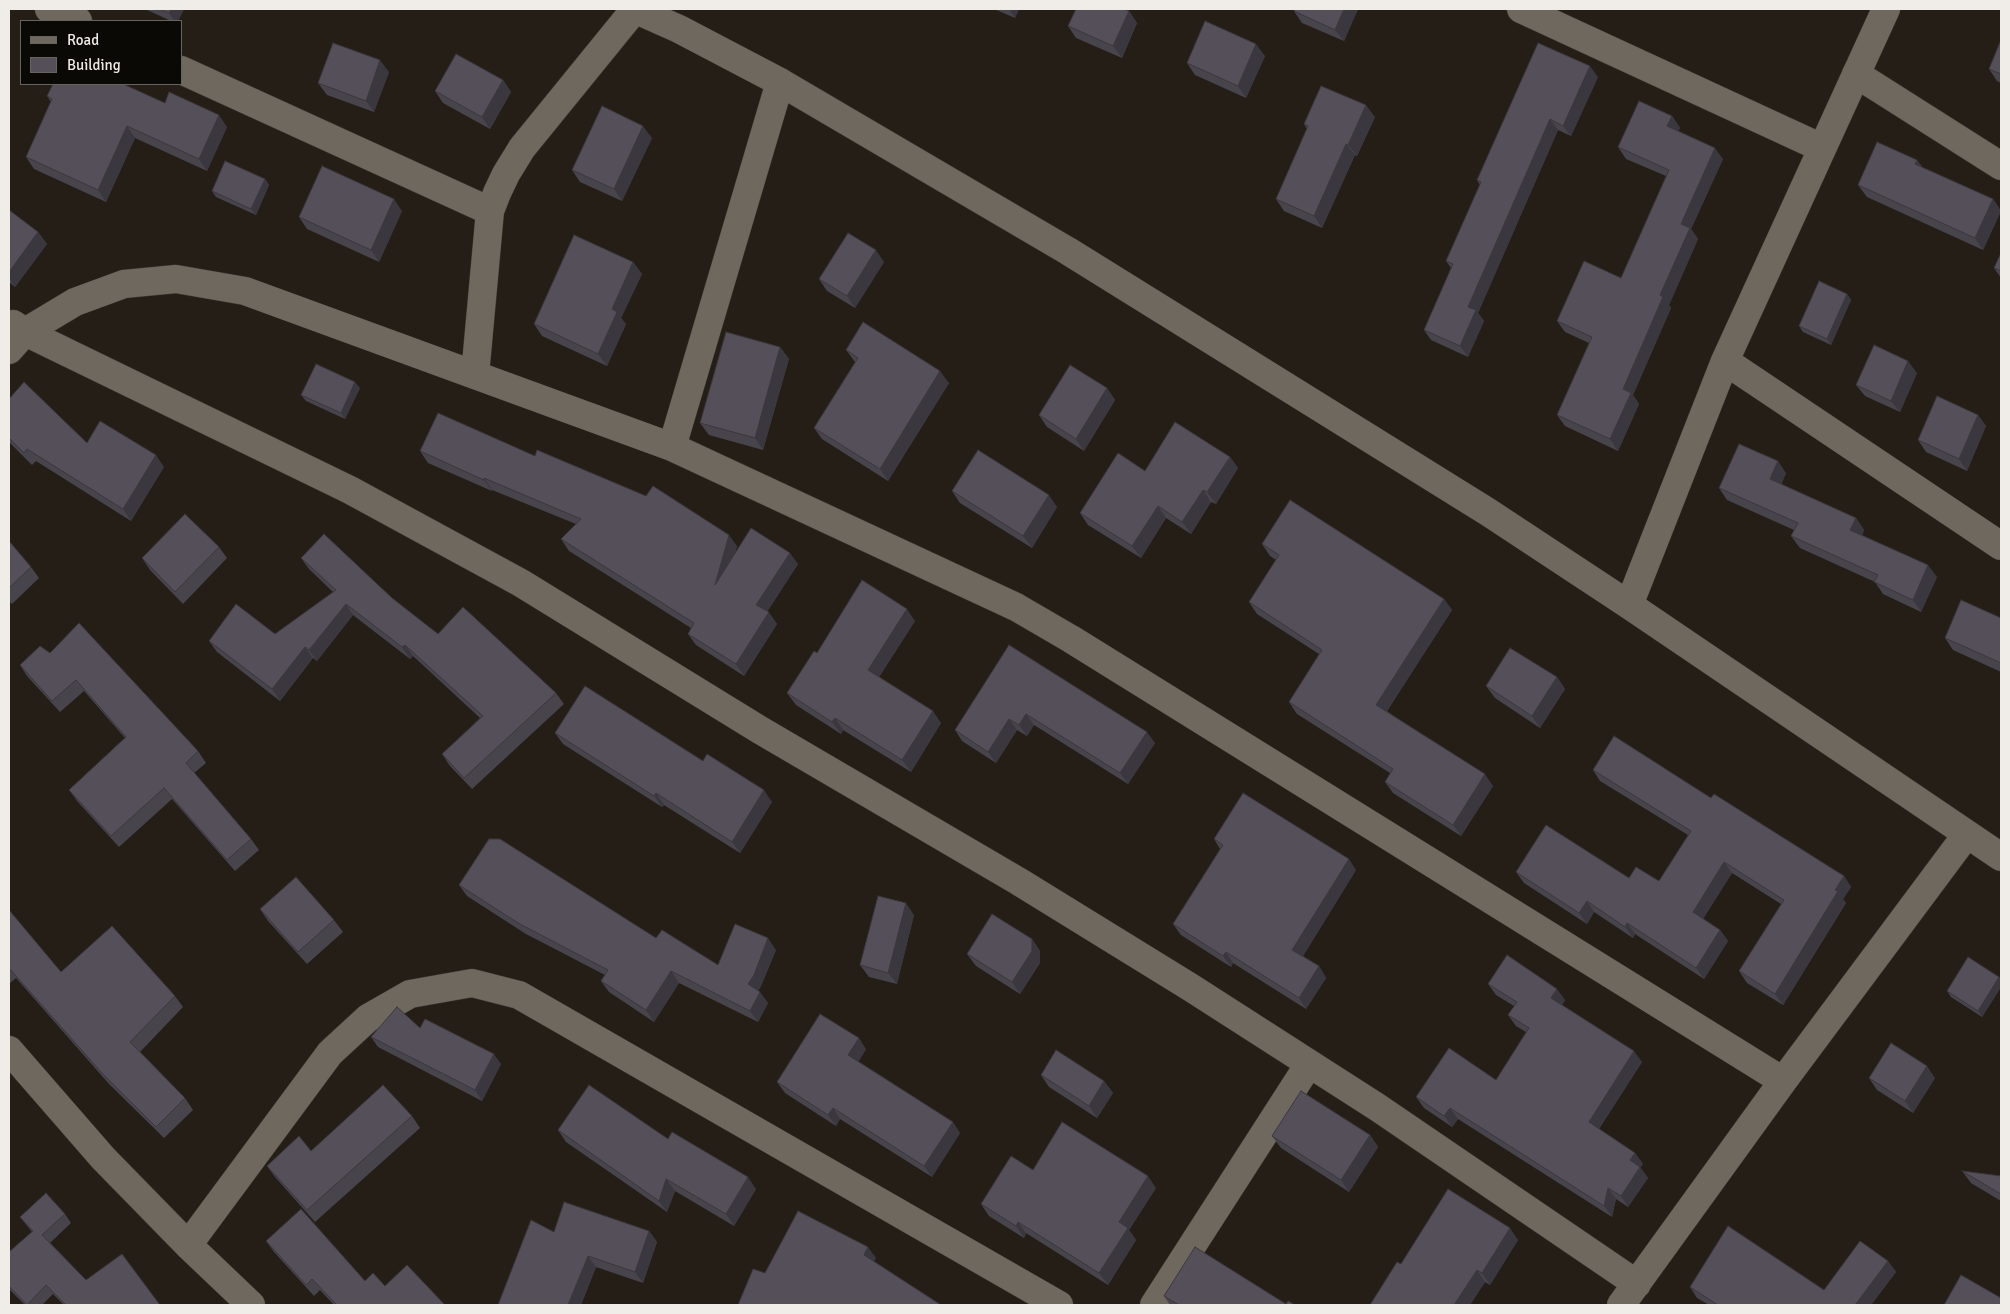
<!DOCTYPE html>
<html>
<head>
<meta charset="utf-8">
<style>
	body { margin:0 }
	#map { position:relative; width:2010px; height:1314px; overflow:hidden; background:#241e17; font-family:Signika,sans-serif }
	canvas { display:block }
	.frame { position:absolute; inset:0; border:10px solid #f0ece7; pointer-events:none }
	.legend { position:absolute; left:20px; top:20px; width:162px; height:65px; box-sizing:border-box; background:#0b0906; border:1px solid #676460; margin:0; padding:6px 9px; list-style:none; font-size:15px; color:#f0ece7 }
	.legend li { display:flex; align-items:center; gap:10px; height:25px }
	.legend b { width:25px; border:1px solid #676460 }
</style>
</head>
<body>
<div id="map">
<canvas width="2010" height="1314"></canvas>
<div class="frame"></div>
<ul class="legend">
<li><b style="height:6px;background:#6f685f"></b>Road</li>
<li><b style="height:14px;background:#544f58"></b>Building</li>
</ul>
</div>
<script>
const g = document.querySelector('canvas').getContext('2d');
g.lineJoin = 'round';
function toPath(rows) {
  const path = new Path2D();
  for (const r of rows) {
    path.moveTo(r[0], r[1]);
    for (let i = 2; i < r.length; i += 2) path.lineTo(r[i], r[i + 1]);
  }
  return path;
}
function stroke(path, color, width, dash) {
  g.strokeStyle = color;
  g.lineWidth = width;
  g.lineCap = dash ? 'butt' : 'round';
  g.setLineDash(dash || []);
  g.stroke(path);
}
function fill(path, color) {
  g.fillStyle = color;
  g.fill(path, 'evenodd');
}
const minor = toPath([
	[49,9,78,21],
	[634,9,679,29,780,82,1068,251,1488,512,1629,605,2001,857],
	[1521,9,1822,148],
	[181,70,490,211],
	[1856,74,2001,166],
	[13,324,25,332,350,490,521,583,760,730,1018,881,1190,987,1377,1107,1637,1284],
	[9,350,25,332,75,302,124,284,176,279,245,291,672,447,1016,607,1071,639,1783,1081],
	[1725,361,2001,546],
	[475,375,490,211,497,193,506,174,522,148,635,9],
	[672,447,780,82],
	[1629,605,1725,361,1886,9],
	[9,1050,103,1158,188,1245,251,1305],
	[188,1245,330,1053,368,1018,410,994,472,983,519,995,1059,1305],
	[1154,1305,1309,1064],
	[1621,1305,1783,1081,1967,834]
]);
stroke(minor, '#3f3a35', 29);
stroke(minor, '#6f685f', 28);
fill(toPath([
	[145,9,184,9,178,21,171,21],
	[994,9,1019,9,1015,18],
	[1295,9,1358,9,1344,41,1302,23,1294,11],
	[1129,11,1137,23,1122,58,1076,38,1068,26],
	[2001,40,2001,83,1997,81,1989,69],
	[1265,56,1246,98,1195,75,1187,63],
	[389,72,374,112,327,95,318,83],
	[1598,77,1571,136,1558,130,1478,313,1484,321,1468,357,1431,340,1424,330,1451,268,1446,261,1480,185,1477,180],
	[503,80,511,92,490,129,443,103,435,91],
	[47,96,165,103,227,127,207,171,135,138,106,202,34,169,26,157,51,102],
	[1672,116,1680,128,1678,131,1723,159,1691,229,1698,239,1669,305,1671,308,1633,395,1639,404,1618,451,1565,426,1557,415,1589,343,1565,332,1557,321,1621,278,1666,176,1626,159,1618,147],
	[1375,117,1357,156,1355,155,1322,228,1284,211,1276,199,1307,129,1304,124],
	[652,138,622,201,580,182,572,170],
	[1917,160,1923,168,1993,199,2001,211,1983,250,1867,197,1858,185],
	[265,179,269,185,256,215,216,197,212,191],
	[9,210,38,232,47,244,15,287,9,282],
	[402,211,379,262,307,229,299,217],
	[2001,253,2001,278,1994,268],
	[633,262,642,274,621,318,626,324,607,366,542,336,534,324],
	[884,262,855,308,827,291,819,279],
	[1847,294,1851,300,1831,345,1803,332,1799,326],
	[780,347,789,359,763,450,709,435,700,423],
	[846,350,949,383,888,481,822,439,814,428,855,362],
	[1917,373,1900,412,1865,396,1856,385],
	[360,388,345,419,306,401,301,395],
	[1107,388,1115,400,1084,451,1047,427,1039,415],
	[9,399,87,443,164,467,131,521,36,461,32,465,9,442],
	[1978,415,1986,426,1967,471,1926,452,1918,440],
	[420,451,737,546,735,553,798,564,767,612,777,624,744,676,696,645,688,634,691,628,569,551,561,539,576,524,492,490,492,491,428,463],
	[1230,457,1238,468,1216,504,1211,502,1191,534,1166,518,1141,558,1088,525,1080,513,1145,471],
	[1786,473,1781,484,1856,518,1864,530,1862,536,1937,577,1921,612,1883,594,1875,582,1800,548,1791,536,1794,530,1727,500,1719,488],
	[952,491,1057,507,1032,548,960,503],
	[9,541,31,567,39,578,12,604,9,601],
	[1262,544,1444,599,1452,610,1387,711,1493,786,1461,836,1393,793,1385,782,1390,773,1297,714,1289,702,1319,654,1257,614,1249,602,1276,560,1270,556],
	[219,547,227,558,183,604,150,570,142,558],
	[301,558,392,598,438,634,556,693,564,704,472,789,450,766,442,754,480,718,413,656,410,659,353,615,317,661,313,658,280,701,217,652,209,641,275,634,333,592,309,569],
	[2001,618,2001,672,1953,650,1945,638],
	[915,621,879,677,941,723,911,772,843,730,841,734,796,705,787,693,817,653],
	[1009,645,1155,743,1128,784,1034,725,1027,736,1017,730,996,763,962,741,955,730],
	[50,653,198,751,206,763,194,773,251,839,259,850,235,871,172,799,119,847,77,801,69,790,125,738,84,691,60,712,27,676,20,665],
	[1557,677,1565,689,1540,728,1495,698,1486,686],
	[555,733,703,761,772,802,740,853,664,805,662,807,563,744],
	[1593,770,1711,798,1844,876,1851,887,1843,899,1846,903,1783,1005,1747,983,1739,971,1781,904,1732,873,1703,919,1720,930,1728,941,1704,979,1635,934,1633,938,1594,912,1587,924,1524,883,1516,872,1629,878,1659,881,1688,835,1600,781],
	[1214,839,1356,870,1303,956,1319,966,1326,978,1306,1009,1233,963,1231,967,1181,935,1173,924,1220,849],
	[459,885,656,938,718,965,776,950,761,986,758,991,768,1003,758,1022,679,983,654,1022,609,992,601,981,605,975,526,934,467,896],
	[260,909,334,920,343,932,307,964,268,921],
	[9,910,61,972,175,996,183,1007,140,1052,185,1098,193,1110,164,1138,109,1084,16,978,9,984],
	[914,915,897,984,869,977,860,965],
	[1032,939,1040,951,1040,963,1020,994,976,966,967,954],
	[1999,977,2001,979,2001,987,1982,1017,1951,997,1947,991],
	[1488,984,1565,1000,1562,1005,1642,1062,1599,1129,1635,1153,1643,1164,1640,1167,1648,1178,1628,1207,1616,1199,1612,1217,1458,1119,1452,1127,1424,1108,1416,1097,1496,1080,1526,1032,1516,1026,1508,1015,1514,1006,1496,995],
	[420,1028,501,1064,482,1101,378,1047,371,1037],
	[866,1049,858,1062,960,1133,932,1177,840,1119,836,1126,785,1093,777,1082],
	[1041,1075,1104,1081,1113,1093,1097,1118,1049,1087],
	[1869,1078,1935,1078,1913,1113,1877,1090],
	[412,1116,420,1128,315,1222,275,1177,267,1166],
	[558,1130,668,1139,756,1189,734,1226,675,1191,667,1212,566,1142],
	[1370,1135,1378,1147,1349,1192,1281,1148,1272,1136],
	[1033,1170,1156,1188,1129,1230,1136,1240,1108,1285,1026,1233,1024,1238,989,1216,981,1204],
	[1962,1171,2001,1176,2001,1201,1971,1183],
	[65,1214,71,1223,50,1243,86,1280,160,1305,64,1305,53,1294,42,1305,25,1305,9,1289,9,1252,32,1232,20,1217],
	[649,1231,657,1242,643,1283,596,1267,581,1305,498,1305,554,1232],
	[1518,1240,1490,1285,1485,1282,1470,1305,1370,1305,1401,1264],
	[266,1241,365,1281,385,1286,445,1305,334,1305,320,1290,314,1296,274,1252],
	[1888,1261,1896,1272,1871,1305,1709,1305,1697,1298,1690,1287,1824,1290],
	[1164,1296,1286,1304,1295,1305,1170,1305]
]), '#48444c');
fill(toPath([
	[171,9,184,9,178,21,175,21,169,13],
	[1009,9,1019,9,1015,18],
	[1344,9,1358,9,1344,41,1335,30],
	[1129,11,1137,23,1122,58,1113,46],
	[1256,44,1265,56,1246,98,1238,86],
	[380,60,389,72,374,112,366,101],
	[1590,66,1598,77,1571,136,1563,126],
	[503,80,511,92,490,129,482,117],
	[1366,105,1375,117,1357,156,1348,145],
	[219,115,227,127,207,171,199,159],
	[1672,116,1680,128,1675,138,1667,126],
	[1550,119,1558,130,1478,313,1484,321,1468,357,1460,346,1468,307],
	[127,126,135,138,106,202,98,190],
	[643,126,652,138,622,201,614,189],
	[1346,144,1355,155,1322,228,1314,216],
	[1715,148,1723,159,1691,229,1698,239,1669,305,1671,308,1633,395,1639,404,1618,451,1610,439,1623,389,1660,295,1681,224],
	[1917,160,1926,172,1915,164],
	[265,179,269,185,256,215,251,209],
	[394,199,402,211,379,262,371,250],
	[1993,199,2001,211,1983,250,1975,238],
	[38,232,47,244,15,287,9,278,9,272],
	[876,250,884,262,855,308,847,296],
	[633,262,642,274,621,318,626,324,607,366,598,354,612,309],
	[1847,294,1851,300,1831,345,1827,339],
	[780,347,789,359,763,450,755,438],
	[1908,361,1917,373,1900,412,1891,401],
	[940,371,949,383,888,481,880,469],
	[355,382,360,388,345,419,341,413],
	[1107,388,1115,400,1084,451,1076,439],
	[1978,415,1986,426,1967,471,1959,459],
	[156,455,164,467,131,521,123,509],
	[1230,457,1238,468,1216,504,1207,492],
	[1778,461,1786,473,1779,491,1770,479],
	[484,478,492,490,492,491,484,480],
	[1203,490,1211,502,1191,534,1182,522],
	[1049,495,1057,507,1032,548,1023,536],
	[1158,506,1166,518,1141,558,1132,546],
	[1856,518,1864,530,1859,542,1850,530],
	[729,535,737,546,723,596,715,585],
	[790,553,798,564,764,616,756,605],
	[1928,565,1937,577,1921,612,1913,600],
	[1444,599,1452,610,1384,716,1376,705],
	[346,604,353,615,317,661,309,650],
	[907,609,915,621,876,682,868,670],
	[769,612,777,624,744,676,736,664],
	[405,645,413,656,410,659,402,647],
	[305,647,313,658,280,701,272,689],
	[1557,677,1565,689,1540,728,1532,716],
	[933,711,941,723,911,772,902,760],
	[1026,714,1034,725,1027,736,1019,725],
	[835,718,843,730,841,734,832,722],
	[1009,719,1017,730,996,763,988,752],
	[1147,732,1155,743,1128,784,1120,773],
	[1485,774,1493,786,1461,836,1453,825],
	[764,790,772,802,740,853,732,842],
	[656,793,664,805,662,807,654,796],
	[1349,859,1356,870,1300,961,1292,950],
	[1724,862,1732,873,1700,923,1693,912],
	[1844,876,1851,887,1843,899,1846,903,1783,1005,1775,994],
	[1587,901,1594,912,1587,924,1579,913],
	[906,903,914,915,897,984,888,973],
	[1627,923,1635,934,1633,938,1625,927],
	[1720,930,1728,941,1704,979,1696,968],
	[768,938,776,950,761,986,755,995,748,984],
	[1032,939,1040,951,1040,963,1020,994,1012,982],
	[1226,952,1233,963,1231,967,1223,956],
	[1319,966,1326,978,1306,1009,1299,998],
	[671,971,679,983,654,1022,646,1010],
	[1999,977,2001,979,2001,987,1982,1017,1978,1011],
	[1557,989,1565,1000,1559,1009,1551,998],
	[760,992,768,1003,758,1022,750,1011],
	[859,1038,866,1049,856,1066,848,1055],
	[1634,1051,1642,1062,1596,1133,1589,1122],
	[494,1054,501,1064,482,1101,475,1090],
	[1927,1066,1935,1078,1913,1113,1905,1101],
	[1104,1081,1113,1093,1097,1118,1089,1106],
	[833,1108,840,1119,836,1126,828,1115],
	[1450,1108,1458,1119,1452,1127,1444,1116],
	[953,1122,960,1133,932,1177,924,1166],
	[1370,1135,1378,1147,1349,1192,1341,1180],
	[1635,1153,1643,1164,1638,1171,1630,1160],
	[1640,1167,1648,1178,1628,1207,1621,1196],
	[1148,1176,1156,1188,1129,1230,1136,1240,1108,1285,1099,1273,1119,1222],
	[748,1177,756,1189,734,1226,726,1214],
	[666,1179,675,1191,667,1212,659,1201],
	[1608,1188,1616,1199,1612,1217,1604,1206],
	[1018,1222,1026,1233,1024,1238,1016,1226],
	[1510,1228,1518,1240,1490,1285,1482,1273],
	[649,1231,657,1242,643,1283,635,1272],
	[868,1247,876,1258,872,1267,864,1255],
	[588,1256,596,1267,581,1305,568,1305],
	[1888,1261,1896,1272,1871,1305,1855,1305],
	[1477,1270,1485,1282,1470,1305,1454,1305]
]), '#3b373e');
const building = toPath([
	[160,9,171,9,169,13,160,9],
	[1076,9,1123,9,1129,11,1113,46,1068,26,1076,9],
	[1295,9,1344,9,1335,30,1294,11,1295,9],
	[1205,21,1256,44,1238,86,1187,63,1205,21],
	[2001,40,2001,74,1989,69,2001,40],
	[333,43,380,60,366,101,318,83,333,43],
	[1538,43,1590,66,1563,126,1550,119,1468,307,1476,310,1460,346,1424,330,1453,264,1446,261,1481,182,1477,180,1538,43],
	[456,54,503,80,482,117,435,91,456,54],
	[53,84,123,84,165,103,169,92,219,115,199,159,127,126,98,190,26,157,52,99,47,96,53,84],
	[1321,86,1366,105,1348,145,1346,144,1314,216,1276,199,1308,126,1304,124,1321,86],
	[1639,101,1672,116,1667,126,1715,148,1681,224,1690,228,1660,295,1663,297,1623,389,1631,393,1610,439,1557,415,1592,337,1557,321,1584,261,1621,278,1669,170,1618,147,1639,101],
	[602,106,643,126,614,189,572,170,602,106],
	[1877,142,1917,160,1915,164,1993,199,1975,238,1858,185,1877,142],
	[225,161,265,179,251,209,212,191,225,161],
	[322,166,394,199,371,250,299,217,322,166],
	[9,210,38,232,9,272,9,210],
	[848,233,876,250,847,296,819,279,848,233],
	[574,235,633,262,612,309,617,312,598,354,534,324,574,235],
	[2001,253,2001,271,1994,268,2001,253],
	[1819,281,1847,294,1827,339,1799,326,1819,281],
	[863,322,940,371,880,469,814,428,858,358,846,350,863,322],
	[726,332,780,347,755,438,700,423,726,332],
	[1874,345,1908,361,1891,401,1856,385,1874,345],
	[316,364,355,382,341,413,301,395,316,364],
	[1070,365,1107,388,1076,439,1039,415,1070,365],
	[24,382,87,443,100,421,156,455,123,509,27,449,24,453,9,438,9,399,24,382],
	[1937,396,1978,415,1959,459,1918,440,1937,396],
	[438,413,535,456,537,450,646,496,653,486,729,535,715,585,751,528,790,553,756,605,769,612,736,664,688,634,694,623,561,539,581,519,484,478,484,480,420,451,438,413],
	[1175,422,1230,457,1207,492,1203,490,1182,522,1158,506,1132,546,1080,513,1118,453,1145,471,1175,422],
	[1739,444,1778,461,1770,479,1856,518,1850,530,1928,565,1913,600,1874,582,1878,575,1791,536,1798,523,1719,488,1739,444],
	[978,450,1049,495,1023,536,952,491,978,450],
	[1290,500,1444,599,1376,705,1485,774,1453,825,1385,782,1393,769,1289,702,1322,650,1249,602,1279,555,1262,544,1290,500],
	[185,514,219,547,175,592,142,558,185,514],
	[324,534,392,598,438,634,463,607,556,693,464,778,442,754,483,716,405,645,402,647,346,604,309,650,305,647,272,689,209,641,236,604,275,634,336,590,301,558,324,534],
	[9,541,31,567,9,588,9,541],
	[862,580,907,609,868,670,933,711,902,760,835,718,832,722,787,693,814,651,817,653,862,580],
	[1961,600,2001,618,2001,663,1945,638,1961,600],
	[79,623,198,751,186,763,251,839,227,860,164,788,111,836,69,790,126,737,76,680,52,701,20,665,40,646,50,653,79,623],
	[1009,645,1147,732,1120,773,1026,714,1019,725,1009,719,988,752,955,730,1009,645],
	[1510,648,1557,677,1532,716,1486,686,1510,648],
	[585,686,703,761,707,754,764,790,732,842,656,793,654,796,555,733,585,686],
	[1614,736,1711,798,1714,794,1844,876,1835,890,1838,891,1775,994,1739,971,1784,900,1724,862,1693,912,1720,930,1696,968,1627,923,1625,927,1587,901,1579,913,1516,872,1546,825,1629,878,1636,867,1659,881,1691,831,1593,770,1614,736],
	[1243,793,1349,859,1292,950,1319,966,1299,998,1226,952,1223,956,1173,924,1223,845,1214,839,1243,793],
	[489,839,500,839,656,938,662,930,718,965,735,924,768,938,754,975,748,984,760,992,750,1011,671,971,646,1010,601,981,608,970,518,923,459,885,489,839],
	[296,877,334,920,298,952,260,909,296,877],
	[878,896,906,903,888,973,860,965,878,896],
	[9,910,61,972,112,926,175,996,130,1042,185,1098,156,1127,101,1072,9,968,9,910],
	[992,914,1032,939,1032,951,1012,982,967,954,992,914],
	[1507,955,1557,989,1551,998,1634,1051,1589,1122,1635,1153,1630,1160,1640,1167,1621,1196,1608,1188,1604,1206,1450,1108,1444,1116,1416,1097,1449,1048,1496,1080,1529,1028,1508,1015,1517,1002,1488,984,1507,955],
	[1968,957,1999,977,1978,1011,1947,991,1968,957],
	[397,1007,420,1028,425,1019,494,1054,475,1090,371,1037,397,1007],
	[820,1014,859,1038,848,1055,953,1122,924,1166,833,1108,828,1115,777,1082,820,1014],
	[1891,1043,1927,1066,1905,1101,1869,1078,1891,1043],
	[1056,1050,1104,1081,1089,1106,1041,1075,1056,1050],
	[383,1085,412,1116,307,1210,267,1166,299,1136,311,1151,383,1085],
	[589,1085,668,1139,672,1132,748,1177,726,1214,666,1179,659,1201,558,1130,589,1085],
	[1301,1091,1370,1135,1341,1180,1272,1136,1301,1091],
	[1062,1122,1148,1176,1119,1222,1128,1228,1099,1273,1018,1222,1016,1226,981,1204,1011,1156,1033,1170,1062,1122],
	[1962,1171,2001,1176,2001,1194,1962,1171],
	[1448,1189,1510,1228,1482,1273,1477,1270,1454,1305,1370,1305,1397,1262,1401,1264,1448,1189],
	[46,1193,65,1214,42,1235,86,1280,122,1254,160,1305,66,1305,46,1285,27,1305,9,1286,9,1252,33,1231,20,1217,46,1193],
	[564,1202,649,1231,635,1272,588,1256,568,1305,498,1305,531,1220,554,1232,564,1202],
	[301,1209,365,1281,373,1273,385,1286,407,1265,445,1305,337,1305,312,1279,306,1285,266,1241,301,1209],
	[798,1211,868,1247,864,1255,941,1305,738,1305,753,1269,765,1273,798,1211],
	[1728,1226,1824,1290,1860,1241,1888,1261,1855,1305,1718,1305,1690,1287,1728,1226],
	[1195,1247,1286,1304,1288,1301,1295,1305,1179,1305,1164,1296,1195,1247],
	[1961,1275,2001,1298,2001,1305,1944,1305,1961,1275]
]);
fill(building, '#544f58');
stroke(building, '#3b373e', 1);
</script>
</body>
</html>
